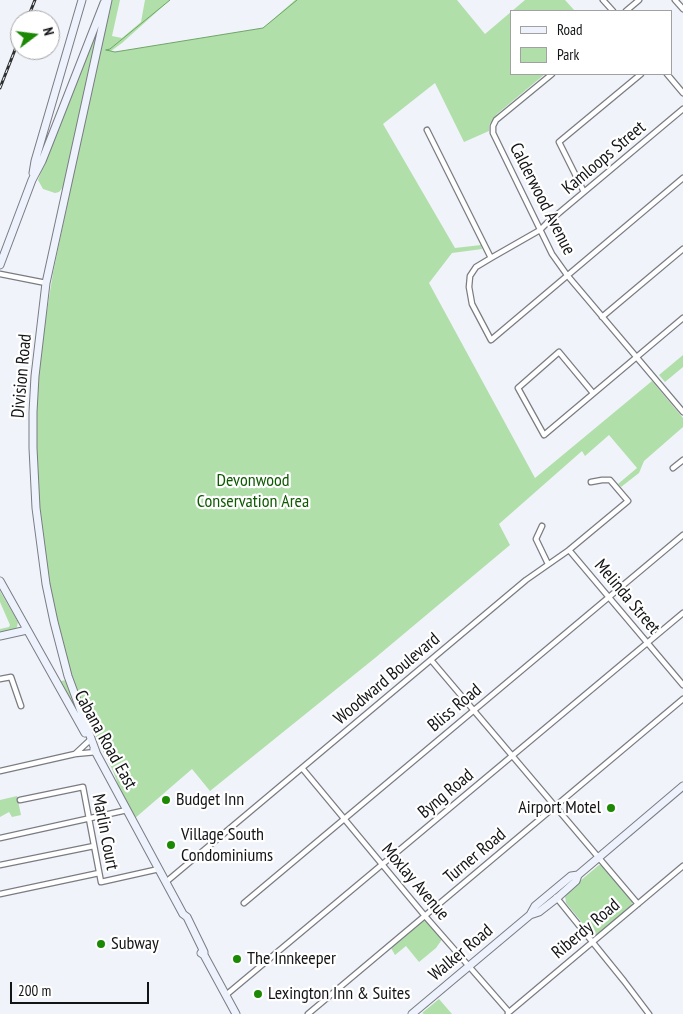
<!DOCTYPE html>
<html>
<head>
<meta charset="utf-8">
<style>
	body { margin:0 }
	#map { position:relative; width:683px; height:1014px; overflow:hidden; background:#f0f3fa; font-family:"PT Sans Narrow",sans-serif }
	canvas { display:block }
	.legend { position:absolute; left:510px; top:10px; width:162px; height:65px; box-sizing:border-box; background:#fff; border:1px solid #a1a1a2; margin:0; padding:6px 9px; list-style:none; font-size:15px; color:#131416 }
	.legend li { display:flex; align-items:center; gap:10px; height:25px }
	.legend b { width:25px; border:1px solid #a1a1a2 }
	.north { position:absolute; left:10px; top:10px; width:50px; height:50px; box-sizing:border-box; background:#fff; border:1px solid #a1a1a2; border-radius:50%; rotate:75deg; font-size:14px; font-weight:700; line-height:20px; text-align:center; color:#131416 }
	.north::after { content:''; display:block; margin:auto; width:18px; height:22px; background:#1c8905; clip-path:polygon(50% 0,100% 100%,50% 72%,0 100%) }
	.scale { position:absolute; left:10px; top:982px; width:139px; height:22px; box-sizing:border-box; border:2px solid #131416; border-top:0; padding-left:6px; font-size:15px; line-height:18px; white-space:nowrap; color:#131416; -webkit-text-stroke:4px #fff; paint-order:stroke }
</style>
</head>
<body>
<div id="map">
<canvas width="683" height="1014"></canvas>
<ul class="legend">
<li><b style="height:6px;background:#edf2fd"></b>Road</li>
<li><b style="height:14px;background:#b1dfaa"></b>Park</li>
</ul>
<div class="north">N</div>
<div class="scale">200 m</div>
</div>
<script>
const g = document.querySelector('canvas').getContext('2d');
g.lineJoin = 'round';
function fill(path, color) {
  g.fillStyle = color;
  g.fill(path, 'evenodd');
}
function toPath(rows) {
  const path = new Path2D();
  for (const r of rows) {
    path.moveTo(r[0], r[1]);
    for (let i = 2; i < r.length; i += 2) path.lineTo(r[i], r[i + 1]);
  }
  return path;
}
function stroke(path, color, width, dash) {
  g.strokeStyle = color;
  g.lineWidth = width;
  g.lineCap = dash ? 'butt' : 'round';
  g.setLineDash(dash || []);
  g.stroke(path);
}
function write(font, color, halo, rows, align = 'center') {
  g.font = font + ' "PT Sans Narrow",sans-serif';
  g.lineWidth = 4.5;
  g.setLineDash([]);
  g.textBaseline = 'middle';
  g.strokeStyle = halo;
  g.fillStyle = color;
  for (const [text, x, y, turn = 0] of rows) {
    g.save();
    g.translate(x, y);
    g.rotate((+turn || 0) * Math.PI / 180);
    g.textAlign = isNaN(turn) ? turn : align;
    if (halo) g.strokeText(text, 0, 0);
    g.fillText(text, 0, 0);
    g.restore();
  }
}
fill(toPath([
	[106,0,64,186,59,192,55,193,43,189,38,180],
	[110,0,120,0,112,36,122,38,141,22,145,0,170,0,122,43,111,51,115,52,263,28,295,0,457,0,485,34,512,11,512,74,545,74,497,114,489,125,489,131,464,142,435,83,383,124,455,248,481,245,482,249,452,253,429,283,535,478,652,381,683,418,683,427,644,461,639,473,621,487,618,484,637,468,609,435,585,456,582,451,499,524,510,545,375,658,210,791,192,769,134,819,122,795,113,771,95,735,79,700,66,659,55,619,45,566,39,511,35,450,35,405,39,361,53,273],
	[525,0,565,0,575,11,512,11],
	[683,355,683,367,665,382,659,375],
	[0,591,18,622,17,627,15,630,1,633,0,631,0,629,9,627,10,625,0,602],
	[66,680,75,703,74,704,72,704,60,684,61,681],
	[17,796,21,815,12,817,9,812,0,817,0,800],
	[599,865,602,865,632,901,632,903,631,907,597,935,593,936,566,903,565,896,567,892],
	[423,920,428,921,443,938,436,948,419,962,406,946,395,955,391,948],
	[439,999,452,1014,424,1014,422,1013]
]), '#b1dfaa');
stroke(toPath([
	[106,50,115,52,263,28,297,0],
	[106,50,110,49,170,0]
]), '#6fa568', 1);
const street = toPath([
	[603,0,613,11],
	[675,0,683,9],
	[626,11,639,0],
	[552,74,496,120,493,126,493,133,552,254,567,275,683,412],
	[667,74,683,93],
	[427,130,491,258,476,267,470,276,469,287,472,304,491,340,683,178],
	[584,192,559,142,641,74],
	[491,258,540,230,547,223,683,109],
	[0,274,46,283],
	[602,317,683,249],
	[593,393,559,352,518,388,544,435,683,318],
	[673,468,683,460],
	[542,526,536,539,548,564],
	[569,550,683,685],
	[431,660,638,904],
	[0,679,11,677,21,706],
	[75,754,90,740],
	[302,768,425,916,509,1012],
	[0,771,75,754,96,752],
	[20,800,83,787,101,882,159,869],
	[0,838,127,810],
	[0,865,94,846],
	[166,882,526,580,569,550,628,501,610,480,602,480,591,482],
	[0,894,99,873],
	[556,897,624,981,649,1014],
	[244,903,683,535],
	[226,995,683,613],
	[508,1013,683,866],
	[308,1014,683,699]
]);
const secondary = toPath([
	[33,173,35,161,82,0],
	[0,265,32,180,42,161,57,123,104,3],
	[0,581,85,733],
	[0,636,27,630],
	[94,749,183,914,187,917,204,952,204,955],
	[96,752,68,676,54,622,46,584,36,508,33,448,33,412,35,376,46,283,108,0],
	[530,915,535,906,571,876,578,875,683,786],
	[201,953,204,955,236,1014],
	[412,1014,530,915,539,912,557,898,576,881,578,875]
]);
stroke(street, '#7a7c82', 7);
stroke(secondary, '#7a7c82', 9);
stroke(street, '#fff', 4.5);
stroke(secondary, '#edf2fd', 7);
const rail = toPath([
	[27,20,35,0],
	[0,88,20,37]
]);
stroke(rail, '#2e2f31', 3);
stroke(rail, '#fff', 1, [4]);
for (const [x, y, r, color] of [
	[166,800,5,"#1c8905"],
	[611,808,5,"#1c8905"],
	[171,845,5,"#1c8905"],
	[101,944,5,"#1c8905"],
	[237,959,5,"#1c8905"],
	[258,994,5,"#1c8905"]
]) {
  const dot = new Path2D();
  dot.arc(x, y, r, 0, 2 * Math.PI);
  g.fillStyle = color;
  g.fill(dot);
  stroke(dot, '#fff', 2);
}
write('18px', '#131416', '#fff', [
	["Kamloops Street",604,158,-40],
	["Calderwood Avenue",542,199,63],
	["Division Road",22,376,-85],
	["Melinda Street",627,597,50],
	["Woodward Boulevard",387,679,-40],
	["Bliss Road",455,708,-40],
	["Cabana Road East",105,740,61],
	["Byng Road",446,794,-40],
	["Marlin Court",105,832,79],
	["Turner Road",475,856,-40],
	["Moxlay Avenue",415,882,50],
	["Riberdy Road",586,929,-40],
	["Walker Road",461,953,-40]
]);
write('18px', '#0d5a00', '#fff', [
	["Devonwood",253,481],
	["Conservation Area",253,502]
]);
write('18px', '#131416', '#fff', [
	["Budget Inn",176,800],
	["Airport Motel",601,808,"right"],
	["Village South",181,835],
	["Condominiums",181,856],
	["Subway",111,944],
	["The Innkeeper",247,959],
	["Lexington Inn & Suites",268,994]
], 'left');
</script>
</body>
</html>
